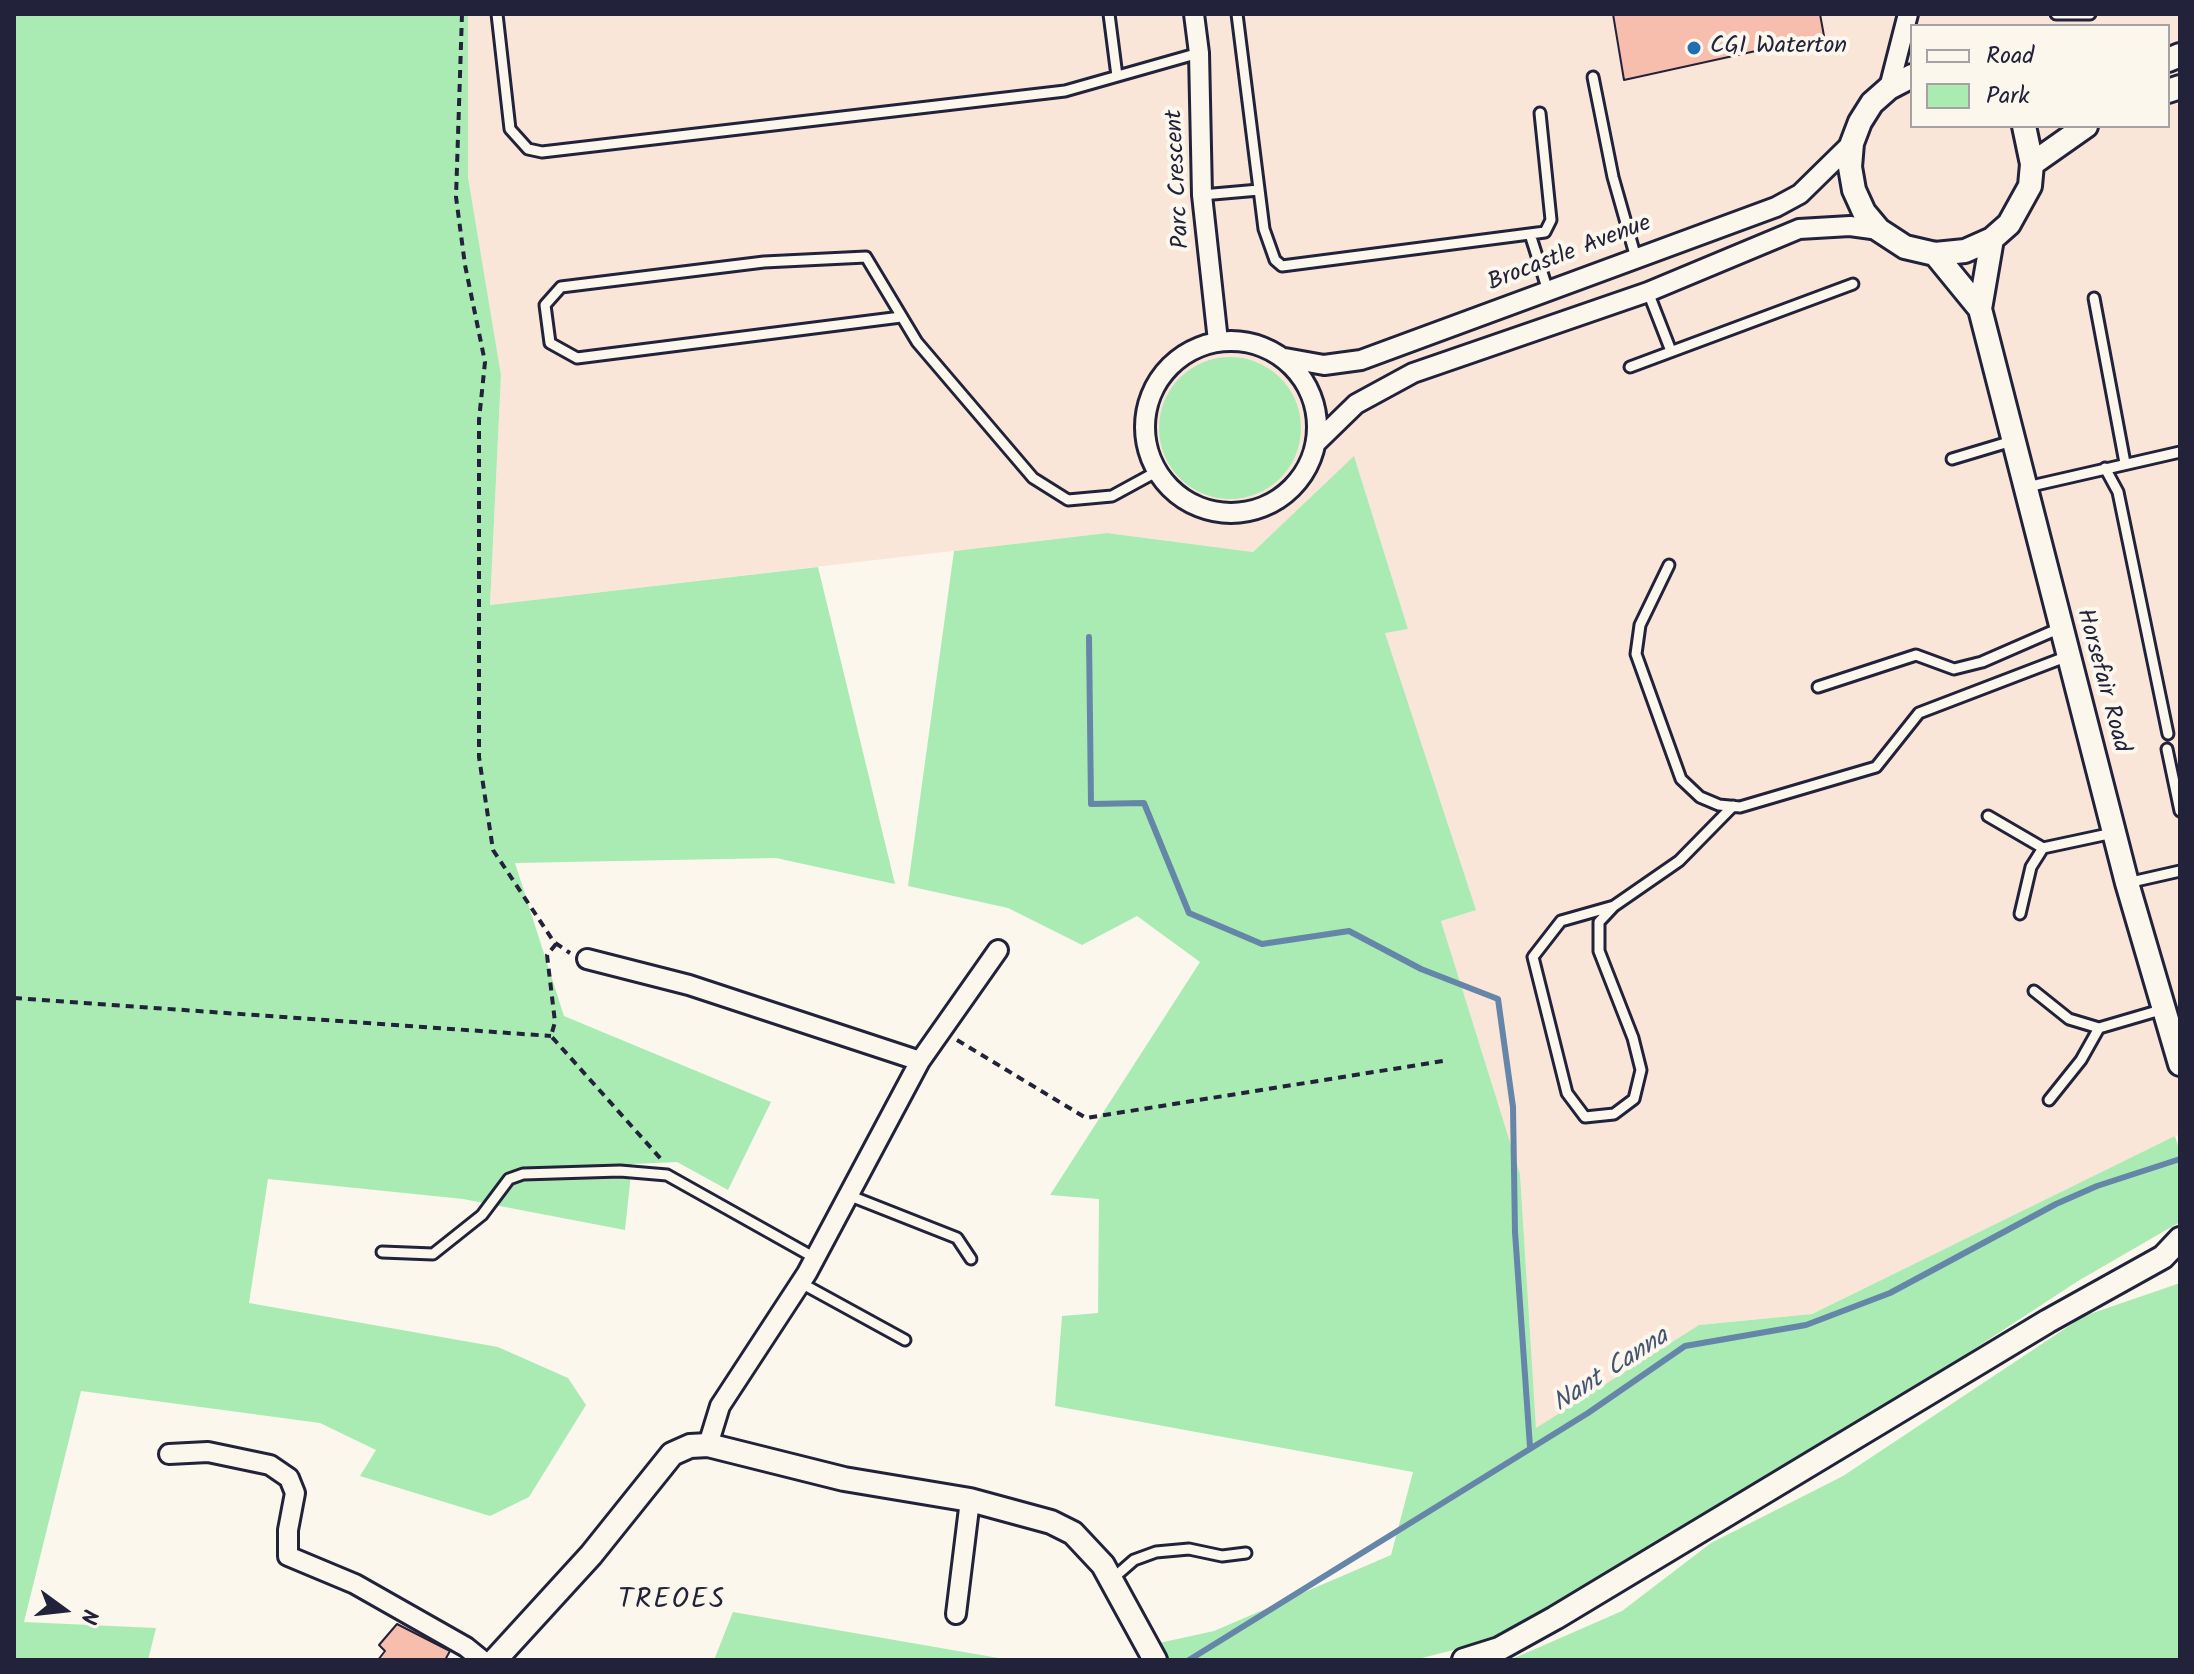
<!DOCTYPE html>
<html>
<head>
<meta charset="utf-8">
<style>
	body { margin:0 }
	#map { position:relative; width:2194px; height:1674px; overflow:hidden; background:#fbf7ec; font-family:Kalam,sans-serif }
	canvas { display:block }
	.frame { position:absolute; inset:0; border:16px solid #22223b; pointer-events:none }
	.legend { position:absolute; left:1910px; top:24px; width:260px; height:104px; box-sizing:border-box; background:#fbf7ec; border:2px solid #a4a2a5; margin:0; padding:10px 14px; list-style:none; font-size:24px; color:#22223b }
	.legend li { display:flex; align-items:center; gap:16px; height:40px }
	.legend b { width:40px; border:2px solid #a4a2a5 }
	.north { position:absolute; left:24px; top:1570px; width:80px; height:80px; -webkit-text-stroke:6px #fbf7ec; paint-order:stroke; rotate:105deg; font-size:22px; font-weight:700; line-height:32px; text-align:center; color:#22223b }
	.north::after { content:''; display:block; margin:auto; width:28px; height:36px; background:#22223b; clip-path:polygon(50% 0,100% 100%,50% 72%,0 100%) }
</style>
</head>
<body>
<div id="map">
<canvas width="2194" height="1674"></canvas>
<div class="frame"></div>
<ul class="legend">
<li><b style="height:10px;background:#fbf7ec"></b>Road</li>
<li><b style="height:22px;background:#aaebb4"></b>Park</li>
</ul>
<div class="north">N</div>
</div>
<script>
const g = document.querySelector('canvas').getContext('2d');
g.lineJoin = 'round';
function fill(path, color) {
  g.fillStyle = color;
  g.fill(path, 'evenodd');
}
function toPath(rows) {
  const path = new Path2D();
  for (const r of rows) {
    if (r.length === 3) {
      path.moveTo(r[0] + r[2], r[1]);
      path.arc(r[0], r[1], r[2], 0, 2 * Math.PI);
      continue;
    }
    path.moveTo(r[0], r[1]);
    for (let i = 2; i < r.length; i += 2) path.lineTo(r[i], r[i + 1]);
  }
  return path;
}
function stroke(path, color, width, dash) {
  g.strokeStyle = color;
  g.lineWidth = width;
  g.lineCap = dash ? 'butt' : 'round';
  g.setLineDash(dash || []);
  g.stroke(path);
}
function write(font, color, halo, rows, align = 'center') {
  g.font = font + ' Kalam,sans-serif';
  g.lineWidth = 8;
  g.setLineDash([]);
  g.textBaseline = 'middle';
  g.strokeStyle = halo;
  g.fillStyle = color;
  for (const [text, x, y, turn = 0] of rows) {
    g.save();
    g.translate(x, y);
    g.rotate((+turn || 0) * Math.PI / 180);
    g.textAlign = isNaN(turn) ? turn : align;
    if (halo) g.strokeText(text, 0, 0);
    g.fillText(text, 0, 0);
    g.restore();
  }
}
fill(toPath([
	[468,14,2180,14,2180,1134,1812,1314,1699,1325,1536,1429,1520,1174,1441,921,1475,909,1384,632,1408,629,1354,457,1253,552,1107,533,490,605,501,375,468,177],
	[1912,26,2168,26,2168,126,1912,126]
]), '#fae6d9');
fill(toPath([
	[14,14,468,14,468,177,501,375,490,605,818,567,895,884,776,858,515,863,564,1016,771,1102,728,1190,677,1162,632,1164,625,1230,463,1199,268,1179,249,1303,498,1347,568,1378,586,1405,529,1497,490,1516,360,1476,376,1450,320,1423,81,1391,24,1622,156,1628,148,1660,14,1660],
	[1230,428,71],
	[1354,456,1408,629,1385,633,1476,910,1441,921,1520,1174,1536,1428,1699,1325,1812,1314,2175,1136,2180,1152,2180,1222,2078,1281,1907,1393,1526,1623,1469,1646,1414,1660,1171,1660,1159,1643,1214,1631,1391,1555,1413,1472,1055,1406,1062,1316,1098,1313,1099,1199,1050,1195,1200,962,1137,916,1082,945,1008,908,908,886,954,551,1107,533,1253,552],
	[2180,1283,2180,1660,1510,1660,1622,1611,1711,1543,1843,1476,2084,1316],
	[733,1612,1010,1660,714,1660]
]), '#aaebb4');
stroke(toPath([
	[1089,637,1091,804,1144,803,1189,913,1262,944,1349,931,1421,969,1498,999,1513,1107,1515,1232,1530,1447],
	[1189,1660,1588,1413,1685,1346,1806,1325,1890,1293,2056,1204,2097,1186,2180,1159]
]), '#6586a8', 6);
const building = toPath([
	[1613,14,1820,14,1824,36,1624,80,1613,14],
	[397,1624,450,1651,445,1660,378,1660,385,1651,379,1645,397,1624]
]);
fill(building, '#f7bead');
stroke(building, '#22223b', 2);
const service = toPath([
	[497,14,510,129,528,149,542,152,1065,91,1199,53],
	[1109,14,1117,76],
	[1237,14,1264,229,1275,260,1282,266,1545,232,1551,220,1540,113],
	[2056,14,2090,14],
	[1593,77,1613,177,1636,258],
	[1202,195,1259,190],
	[1530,234,1548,291],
	[1648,292,1671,351],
	[2094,298,2125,463],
	[901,317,577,358,550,343,545,305,561,287,764,262,866,257,917,342,1033,478,1068,500,1112,496,1156,472],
	[1630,367,1853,284],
	[1952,459,2012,441],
	[2105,468,2118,492,2168,734],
	[2027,487,2180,452],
	[1669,565,1640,625,1636,654,1681,779,1700,797,1719,805,1740,807,1876,767,1919,713,2068,656],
	[1818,687,1916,655,1954,669,1982,662,2060,628],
	[2167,749,2180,811],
	[1988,816,2043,848,2113,833],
	[2127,883,2180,871],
	[1614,906,1561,921,1533,957,1567,1093,1585,1117,1614,1114,1634,1099,1641,1070,1633,1038,1599,951,1599,922,1614,906,1679,861,1733,806],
	[2020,914,2031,867,2043,848],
	[2034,991,2069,1019,2099,1028,2164,1009],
	[2049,1100,2081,1060,2099,1028],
	[848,1195,957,1238,971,1259],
	[382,1252,433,1254,482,1215,509,1179,523,1174,620,1171,667,1175,815,1258],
	[801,1283,905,1340],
	[1111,1580,1134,1560,1156,1552,1189,1549,1222,1556,1246,1553]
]);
const minor = toPath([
	[1194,14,1199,53,1202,195,1218,341],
	[1889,88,1908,14],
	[1231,427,86],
	[1285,358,1324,365,1361,360,1776,207,1800,194,1852,143],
	[1317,442,1356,404,1413,373,1648,292,1799,229,1850,226,1879,230],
	[587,959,689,985,920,1061],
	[708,1445,720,1406,807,1273,920,1061,998,950],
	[169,1454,208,1452,270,1465,289,1478,295,1493,288,1530,288,1556,355,1584,466,1647,482,1660],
	[956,1614,970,1500]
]);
const tertiary = toPath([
	[2168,60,2180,55],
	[1912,76,1889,88,1872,103,1860,122,1852,143,1850,167,1854,190,1864,212,1879,230,1905,247,1935,254,1965,251,1992,239,2009,224,2030,186,2032,164,2024,126],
	[2168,91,2180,87],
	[2032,164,2086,126],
	[1992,239,1980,309,2127,883,2180,1064],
	[1935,254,1980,309],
	[495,1660,591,1555,672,1454,690,1446,708,1445,844,1479,970,1500,1051,1522,1073,1533,1103,1565,1155,1660],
	[1464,1660,1499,1649,1555,1618,2048,1321,2163,1257,2180,1239]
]);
stroke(service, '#22223b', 15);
stroke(minor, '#22223b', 24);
stroke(tertiary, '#22223b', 28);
stroke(toPath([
	[462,14,456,197,465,265,485,362,479,420,479,757,493,850,554,942,570,953],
	[556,944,547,955,555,1022,551,1036,661,1159],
	[14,998,551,1036],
	[957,1040,1086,1118,1443,1061]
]), '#22223b', 4, [8, 6]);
stroke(service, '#fbf7ec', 9);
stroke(minor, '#fbf7ec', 18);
stroke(tertiary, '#fbf7ec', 22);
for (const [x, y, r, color] of [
	[1694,48,8,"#1f6fb2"]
]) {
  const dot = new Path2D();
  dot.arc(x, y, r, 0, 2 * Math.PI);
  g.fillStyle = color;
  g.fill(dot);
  stroke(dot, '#fbf7ec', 3);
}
write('24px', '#22223b', '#fbf7ec', [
	["CGI Waterton",1710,48]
], 'left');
write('24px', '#22223b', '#fbf7ec', [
	["Parc Crescent",1180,179,-93],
	["Brocastle Avenue",1570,255,-21],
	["Horsefair Road",2101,681,75]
]);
write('italic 26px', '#445471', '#fbf7ec', [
	["Nant Canna",1612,1372,-33]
]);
g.letterSpacing = '2px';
write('28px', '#22223b', '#fbf7ec', [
	["TREOES",672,1602]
]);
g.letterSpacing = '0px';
</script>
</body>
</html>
